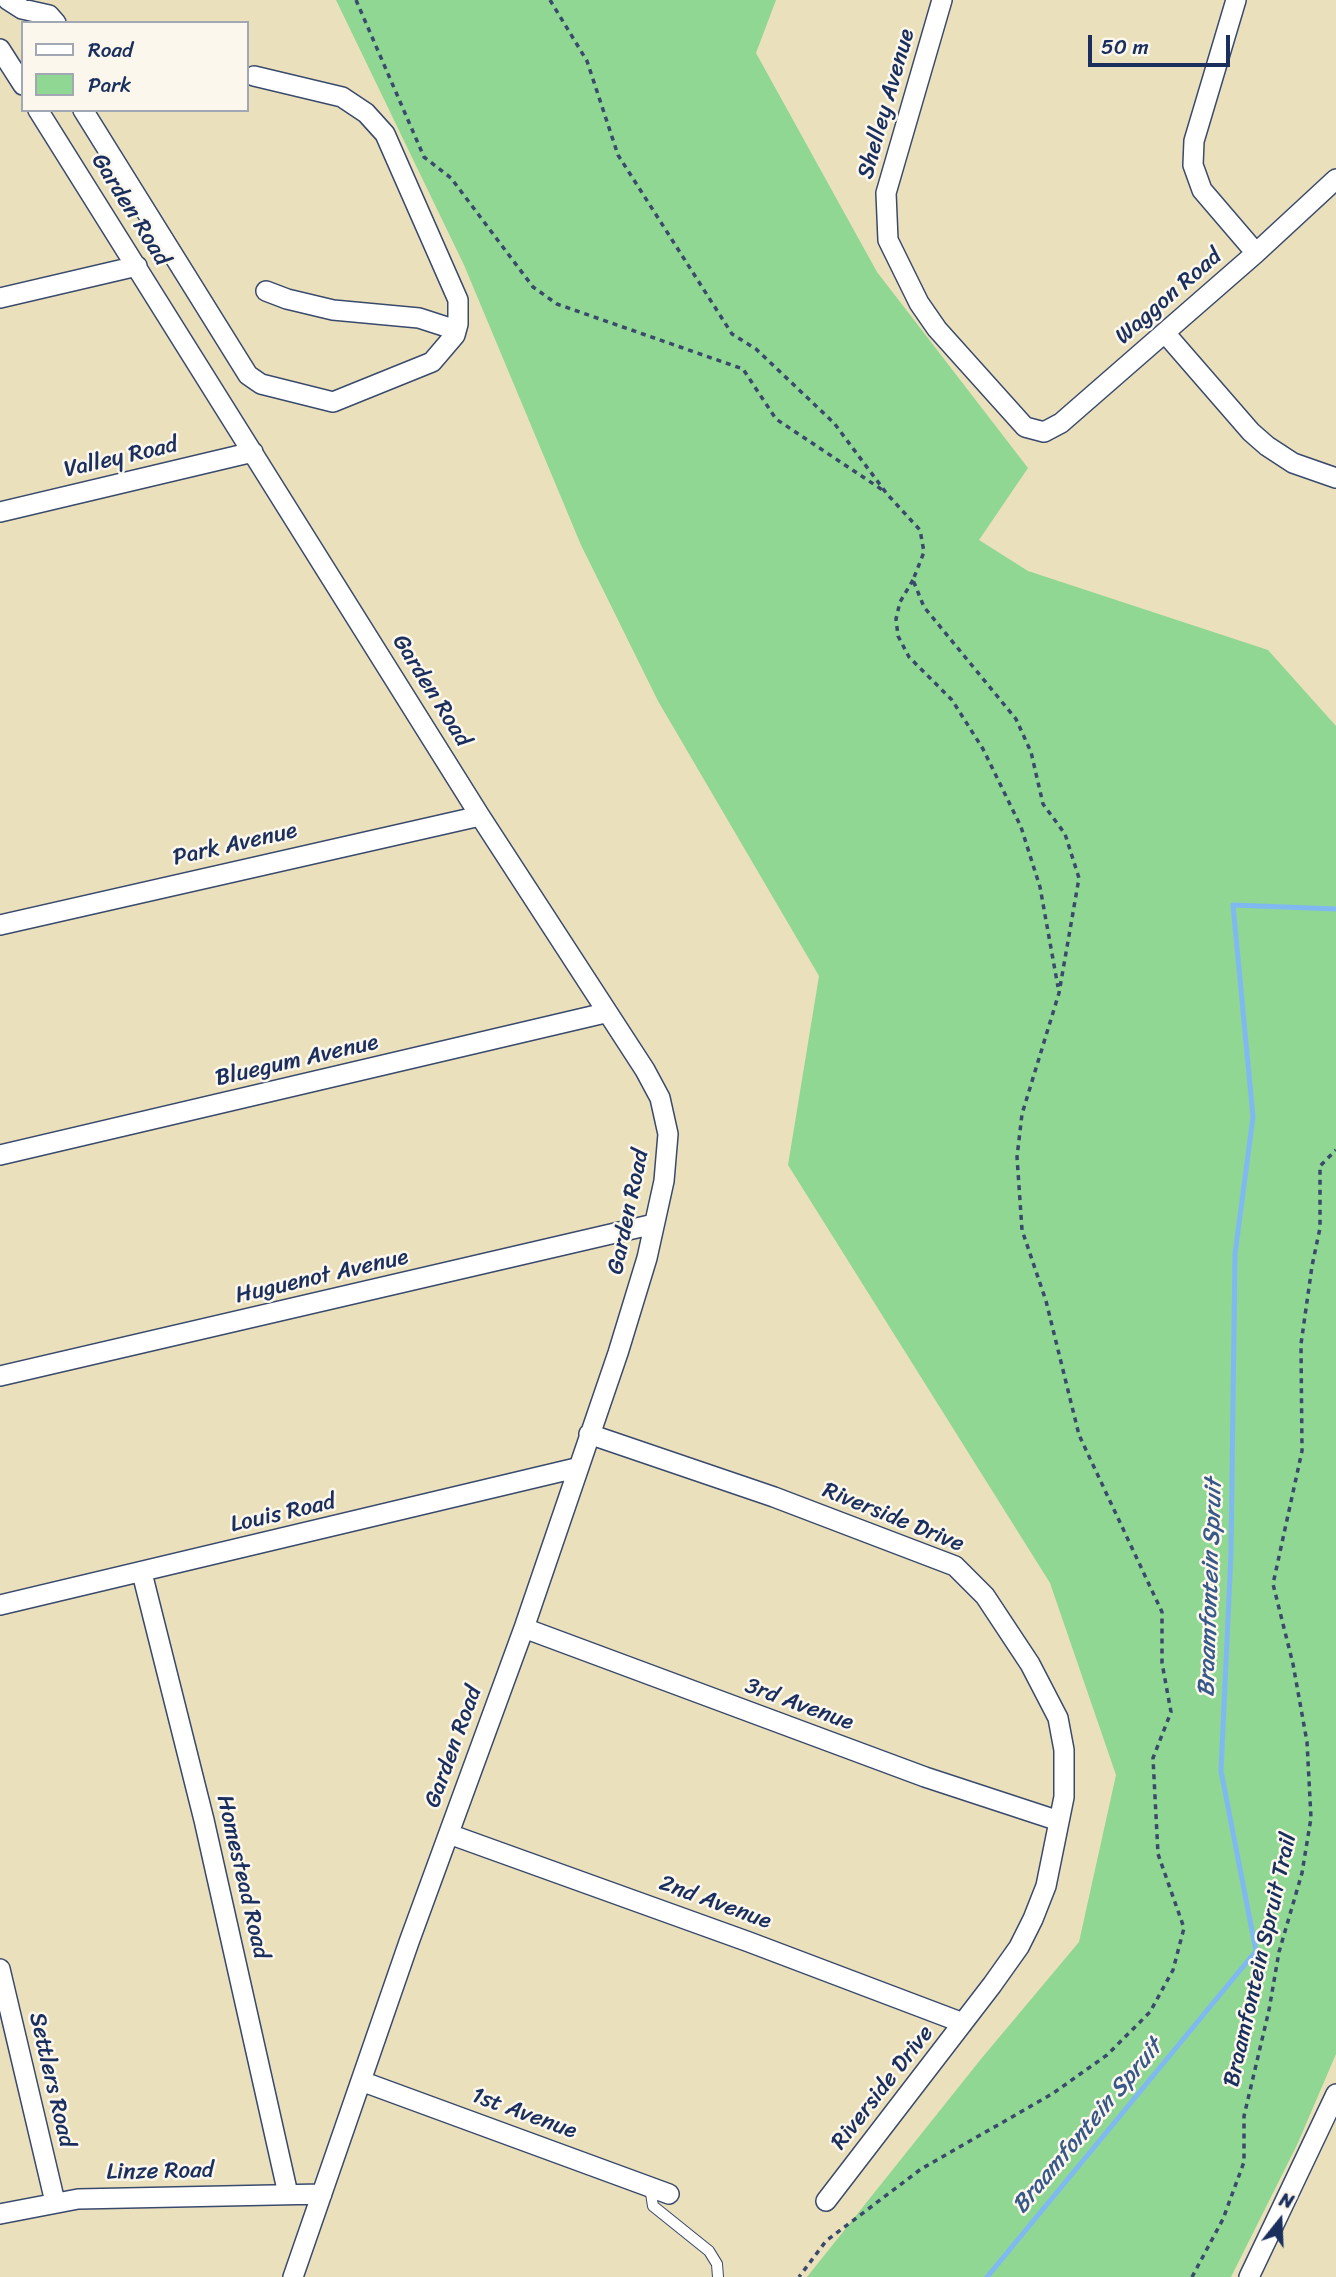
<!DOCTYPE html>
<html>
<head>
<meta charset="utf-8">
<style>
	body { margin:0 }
	#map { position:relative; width:1336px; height:2277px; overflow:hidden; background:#eae0bc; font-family:Sriracha,sans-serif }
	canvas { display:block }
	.legend { position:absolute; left:21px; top:21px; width:228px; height:91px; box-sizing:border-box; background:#fbf7ec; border:2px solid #a1a7b3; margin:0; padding:9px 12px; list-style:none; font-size:21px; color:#1b2f5e }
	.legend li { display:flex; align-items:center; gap:14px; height:35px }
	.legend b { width:35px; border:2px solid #a1a7b3 }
	.north { position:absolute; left:1245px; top:2186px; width:70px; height:70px; -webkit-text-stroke:5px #fbf7ec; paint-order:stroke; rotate:18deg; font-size:19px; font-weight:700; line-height:28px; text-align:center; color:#1b2f5e }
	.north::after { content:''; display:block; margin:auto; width:24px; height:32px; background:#1b2f5e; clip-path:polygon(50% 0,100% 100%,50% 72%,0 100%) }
	.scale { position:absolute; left:1088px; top:35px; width:142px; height:32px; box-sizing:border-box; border:4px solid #1b2f5e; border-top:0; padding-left:9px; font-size:21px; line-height:24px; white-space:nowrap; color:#1b2f5e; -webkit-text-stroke:5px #fbf7ec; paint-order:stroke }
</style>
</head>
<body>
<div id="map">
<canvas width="1336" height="2277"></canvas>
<ul class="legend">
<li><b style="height:9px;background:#fff"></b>Road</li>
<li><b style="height:19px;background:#8fd792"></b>Park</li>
</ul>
<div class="north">N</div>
<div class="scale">50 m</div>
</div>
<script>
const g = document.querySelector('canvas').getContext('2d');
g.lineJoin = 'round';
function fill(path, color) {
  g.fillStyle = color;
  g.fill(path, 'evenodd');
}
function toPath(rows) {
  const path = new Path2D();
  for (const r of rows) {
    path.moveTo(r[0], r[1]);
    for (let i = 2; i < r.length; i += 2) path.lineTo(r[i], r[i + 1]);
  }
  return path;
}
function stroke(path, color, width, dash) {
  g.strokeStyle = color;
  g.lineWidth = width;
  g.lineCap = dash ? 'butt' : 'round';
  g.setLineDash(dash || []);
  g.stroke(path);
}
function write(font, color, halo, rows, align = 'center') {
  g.font = font + ' Sriracha,sans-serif';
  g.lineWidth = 5;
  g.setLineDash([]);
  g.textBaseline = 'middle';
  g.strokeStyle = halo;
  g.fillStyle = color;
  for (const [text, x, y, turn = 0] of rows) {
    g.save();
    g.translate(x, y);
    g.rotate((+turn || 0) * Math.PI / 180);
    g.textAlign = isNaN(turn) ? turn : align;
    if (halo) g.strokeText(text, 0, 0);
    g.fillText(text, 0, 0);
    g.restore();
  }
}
fill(toPath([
	[336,0,776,0,756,53,877,272,1028,468,979,540,1028,571,1268,650,1336,726,1336,2054,1297,2145,1231,2277,807,2277,981,2059,1079,1942,1116,1775,1050,1583,788,1165,819,976,658,701,581,545,464,265]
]), '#8fd792');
stroke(toPath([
	[987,2277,1256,1951,1221,1771,1231,1554,1235,1254,1253,1117,1233,905,1336,909]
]), '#80b9f1', 5);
const service = toPath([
	[650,2187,653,2206,709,2251,717,2264,718,2277]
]);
const minor = toPath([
	[8,0,22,9,49,15,56,23],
	[942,0,886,193,888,240,919,303,937,329,1025,427,1044,432,1061,423,1256,253,1336,179],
	[1236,0,1194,141,1193,165,1202,190,1256,253],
	[0,49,23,85],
	[38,110,480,816,645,1070,660,1098,668,1134,664,1181,647,1258,618,1353,524,1628,409,1942,293,2277],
	[83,110,248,375,261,384,333,402,432,362,455,335,458,324,458,300,385,134,366,113,342,97,254,76],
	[266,291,287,299,333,310,419,318,456,330],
	[0,298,137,266],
	[1165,333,1251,432,1267,446,1293,463,1336,478],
	[0,512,253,452],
	[0,925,480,816],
	[0,1155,605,1013],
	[0,1376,654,1224],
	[589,1434,774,1497,955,1566,985,1596,1030,1664,1058,1718,1064,1750,1064,1797,1046,1886,1033,1919,1019,1947,992,1985,826,2201],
	[142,1573,204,1820,288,2194],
	[0,1605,576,1468],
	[524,1628,925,1777,1059,1821],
	[449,1834,749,1942,963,2023],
	[0,1969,55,2202],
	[361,2081,669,2194],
	[0,2214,78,2199,322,2194],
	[1249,2277,1336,2094]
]);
stroke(service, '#3a4a6c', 12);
stroke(minor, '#3a4a6c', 22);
stroke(toPath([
	[356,0,424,157,451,178,533,287,557,304,743,369,776,419,884,491],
	[550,0,587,61,618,155,732,334,756,349,834,423,887,494,920,530,924,552,913,580,924,607,1016,719,1031,752,1043,804,1065,834,1079,878,1059,993,1022,1114,1017,1157,1022,1230,1046,1301,1079,1435,1162,1612,1162,1663,1171,1712,1153,1758,1158,1854,1184,1928,1173,1970,1150,2012,1107,2055,1052,2094,921,2169,826,2241,799,2277],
	[913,580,900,602,896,619,898,636,909,657,952,700,983,749,1021,827,1040,887,1058,987],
	[1192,2277,1223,2219,1244,2162,1244,2116,1269,2010,1279,1952,1302,1873,1311,1818,1307,1742,1293,1664,1273,1584,1302,1451,1301,1344,1312,1266,1320,1228,1320,1166,1336,1150]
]), '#3a4a6c', 3.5, [5, 5]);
stroke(service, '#fff', 10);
stroke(minor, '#fff', 19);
write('23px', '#1b2f5e', '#fbf7ec', [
	["Shelley Avenue",887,104,-74],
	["Garden Road",130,210,58],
	["Waggon Road",1169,297,-41],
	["Valley Road",121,458,-13],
	["Garden Road",431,691,58],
	["Park Avenue",235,845,-13],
	["Bluegum Avenue",297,1061,-13],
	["Garden Road",629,1212,-78],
	["Huguenot Avenue",322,1277,-13],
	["Louis Road",283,1514,-13],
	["Riverside Drive",893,1518,22],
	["3rd Avenue",799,1705,20],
	["Garden Road",454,1747,-70],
	["Homestead Road",242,1877,77],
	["2nd Avenue",715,1903,20],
	["Braamfontein Spruit Trail",1261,1960,-77],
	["Settlers Road",51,2080,77],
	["Riverside Drive",883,2088,-52],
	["1st Avenue",524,2114,20],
	["Linze Road",160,2172,-1]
]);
write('italic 24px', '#39588a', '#fbf7ec', [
	["Braamfontein Spruit",1211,1588,-88],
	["Braamfontein Spruit",1088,2127,-50]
]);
</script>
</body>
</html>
